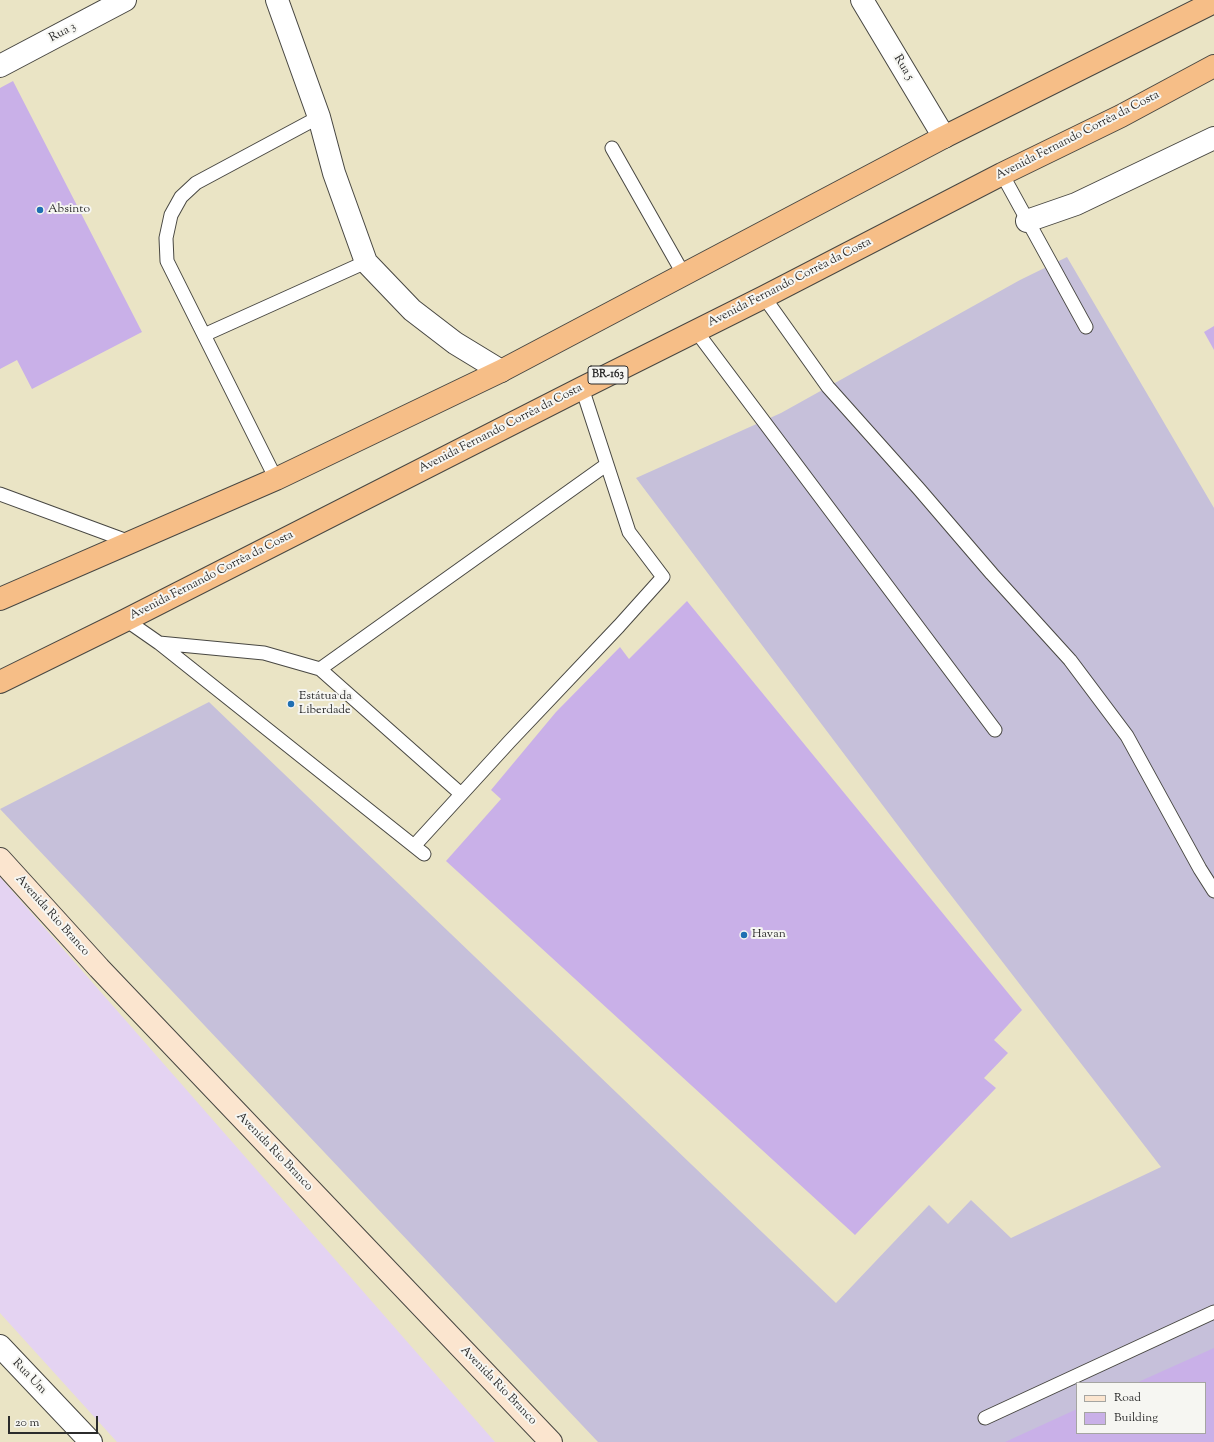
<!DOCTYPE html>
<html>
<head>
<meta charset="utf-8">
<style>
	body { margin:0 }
	#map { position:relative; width:1214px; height:1442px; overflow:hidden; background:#eae4c5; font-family:"Sorts Mill Goudy",serif }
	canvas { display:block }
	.legend { position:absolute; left:1076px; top:1382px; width:130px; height:52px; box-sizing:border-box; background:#f6f6f2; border:1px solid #a5a5a2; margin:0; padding:5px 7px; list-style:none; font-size:12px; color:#2b2b2b }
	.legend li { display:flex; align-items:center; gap:8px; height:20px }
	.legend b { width:20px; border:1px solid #a5a5a2 }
	.scale { position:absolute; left:8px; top:1416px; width:90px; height:18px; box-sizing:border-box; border:2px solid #2b2b2b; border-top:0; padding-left:5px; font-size:12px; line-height:14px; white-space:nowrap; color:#2b2b2b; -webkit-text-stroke:3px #f6f6f2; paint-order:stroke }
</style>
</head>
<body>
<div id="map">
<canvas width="1214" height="1442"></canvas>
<ul class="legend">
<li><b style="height:5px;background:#fbe5cf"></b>Road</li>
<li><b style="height:11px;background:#c9b0e8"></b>Building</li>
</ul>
<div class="scale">20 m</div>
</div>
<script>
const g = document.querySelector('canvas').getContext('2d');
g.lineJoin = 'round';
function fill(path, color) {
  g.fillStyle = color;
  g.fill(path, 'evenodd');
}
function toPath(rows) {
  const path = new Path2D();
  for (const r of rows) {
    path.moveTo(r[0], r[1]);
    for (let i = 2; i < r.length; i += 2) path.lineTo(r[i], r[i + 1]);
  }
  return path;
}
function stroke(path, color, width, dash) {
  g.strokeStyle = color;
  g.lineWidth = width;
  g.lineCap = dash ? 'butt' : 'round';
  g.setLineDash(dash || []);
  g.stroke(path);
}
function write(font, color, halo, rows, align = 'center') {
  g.font = font + ' "Sorts Mill Goudy",serif';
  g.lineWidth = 4;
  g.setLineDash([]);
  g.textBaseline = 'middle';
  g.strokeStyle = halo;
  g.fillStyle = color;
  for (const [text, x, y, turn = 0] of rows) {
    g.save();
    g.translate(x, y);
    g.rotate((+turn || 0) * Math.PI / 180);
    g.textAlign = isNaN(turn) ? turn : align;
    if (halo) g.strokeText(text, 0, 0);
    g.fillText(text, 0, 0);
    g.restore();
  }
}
fill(toPath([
	[0,877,495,1442,117,1442,0,1313]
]), '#e4d3f2');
fill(toPath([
	[1067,257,1214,508,1214,1442,598,1442,0,809,209,702,836,1303,929,1205,948,1224,971,1200,1011,1238,1161,1167,933,872,636,478,781,413,1020,280],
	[1077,1383,1205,1383,1205,1433,1077,1433]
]), '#c6c0da');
fill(toPath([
	[13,81,142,332,32,389,17,360,0,369,0,88],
	[1214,326,1214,350,1204,332],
	[687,601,1022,1010,994,1040,1008,1053,984,1078,996,1088,855,1235,446,861,501,799,491,790,556,712,620,647,629,659],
	[1214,1348,1214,1442,1005,1442,1077,1409,1077,1433,1205,1433,1205,1383,1136,1383]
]), '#c9b0e8');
const lane = toPath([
	[612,148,684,275],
	[1002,174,1086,327],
	[764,297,828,387,919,489,992,574,1070,660,1127,736,1200,869,1214,891],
	[696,331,995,730],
	[204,335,167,261,166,238,171,215,181,197,196,183,319,117],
	[276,479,204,335,366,262],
	[0,494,130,542],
	[126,620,159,643,424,854],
	[159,643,264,653,320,669,461,794],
	[320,669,606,465],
	[414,846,510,741,619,626,663,577,629,532,582,388],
	[985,1418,1214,1312]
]);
const street = toPath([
	[277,0,319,117,334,173,366,262,412,310,455,343,501,371],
	[862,0,944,137],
	[0,66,125,0],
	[1027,221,1076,204,1214,138],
	[0,1346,91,1442]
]);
const secondary = toPath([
	[0,859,99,968,551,1442]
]);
const highway = toPath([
	[0,599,276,479,501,371,944,137,1214,2],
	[0,682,126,620,582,388,764,297,1002,174,1121,116,1214,66]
]);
stroke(lane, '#484742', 15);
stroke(street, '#484742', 24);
stroke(secondary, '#484742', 24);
stroke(highway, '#484742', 24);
stroke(lane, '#fff', 13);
stroke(street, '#fff', 22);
stroke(secondary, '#fbe5cf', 22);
stroke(highway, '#f6be87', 22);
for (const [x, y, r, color] of [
	[40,210,4,"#1f6fb2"],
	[291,704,4,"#1f6fb2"],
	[744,935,4,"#1f6fb2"]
]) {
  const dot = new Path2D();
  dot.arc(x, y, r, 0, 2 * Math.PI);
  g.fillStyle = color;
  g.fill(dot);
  stroke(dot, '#f6f6f2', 1.5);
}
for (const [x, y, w] of [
	[608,375,40]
]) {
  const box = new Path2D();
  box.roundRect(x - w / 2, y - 9, w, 18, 3);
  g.fillStyle = '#f6f6f2';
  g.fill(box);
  stroke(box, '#2b2b2b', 1);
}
write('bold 11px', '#2b2b2b', null, [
	["BR-163",608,375]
]);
write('12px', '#2b2b2b', '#f6f6f2', [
	["Rua 3",63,33,-28],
	["Rua 5",903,68,59],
	["Avenida Fernando Corrêa da Costa",1078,136,-27],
	["Avenida Fernando Corrêa da Costa",790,283,-27],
	["Avenida Fernando Corrêa da Costa",501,429,-27],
	["Avenida Fernando Corrêa da Costa",212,576,-27],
	["Avenida Rio Branco",52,916,48],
	["Avenida Rio Branco",274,1152,46],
	["Rua Um",29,1377,46],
	["Avenida Rio Branco",498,1386,46]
]);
write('12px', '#2b2b2b', '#f6f6f2', [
	["Absinto",48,210],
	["Estátua da",299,697],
	["Liberdade",299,711],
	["Havan",752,935]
], 'left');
</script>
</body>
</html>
